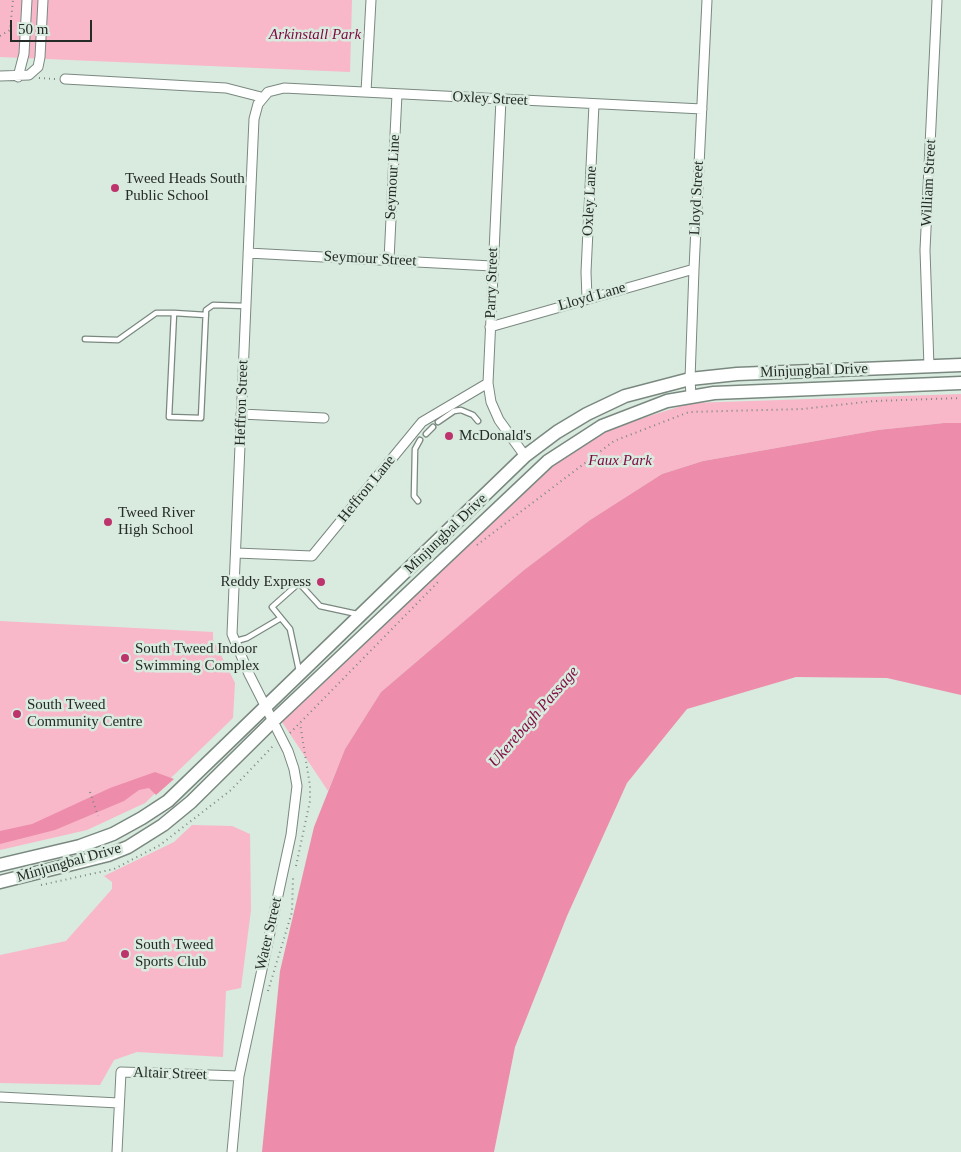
<!DOCTYPE html>
<html>
<head>
<meta charset="utf-8">
<style>
	body { margin:0 }
	#map { position:relative; width:961px; height:1152px; overflow:hidden; background:#d9eadf; font-family:"Times New Roman",serif }
	canvas { display:block }
	.scale { position:absolute; left:10px; top:20px; width:82px; height:22px; box-sizing:border-box; border:2px solid #252b27; border-top:0; padding-left:6px; font-size:15px; line-height:18px; white-space:nowrap; color:#252b27; -webkit-text-stroke:4px #d9eadf; paint-order:stroke }
</style>
</head>
<body>
<div id="map">
<canvas width="961" height="1152"></canvas>
<div class="scale">50 m</div>
</div>
<script>
const g = document.querySelector('canvas').getContext('2d');
g.lineJoin = 'round';
function fill(path, color) {
  g.fillStyle = color;
  g.fill(path, 'evenodd');
}
function toPath(rows) {
  const path = new Path2D();
  for (const r of rows) {
    path.moveTo(r[0], r[1]);
    for (let i = 2; i < r.length; i += 2) path.lineTo(r[i], r[i + 1]);
  }
  return path;
}
function stroke(path, color, width, dash) {
  g.strokeStyle = color;
  g.lineWidth = width;
  g.lineCap = dash ? 'butt' : 'round';
  g.setLineDash(dash || []);
  g.stroke(path);
}
function write(font, color, halo, rows, align = 'center') {
  g.font = font + ' "Times New Roman",serif';
  g.lineWidth = 5;
  g.setLineDash([]);
  g.textBaseline = 'middle';
  g.strokeStyle = halo;
  g.fillStyle = color;
  for (const [text, x, y, turn = 0] of rows) {
    g.save();
    g.translate(x, y);
    g.rotate((+turn || 0) * Math.PI / 180);
    g.textAlign = isNaN(turn) ? turn : align;
    if (halo) g.strokeText(text, 0, 0);
    g.fillText(text, 0, 0);
    g.restore();
  }
}
fill(toPath([
	[0,0,352,0,350,72,0,57],
	[961,394,961,423,944,423,878,430,703,461,662,474,590,520,524,570,381,692,345,749,328,791,282,722,550,468,611,428,691,403],
	[0,621,213,632,213,639,235,683,233,718,145,803,87,830,0,850],
	[192,825,232,826,250,834,251,910,241,988,226,991,223,1057,137,1052,114,1060,100,1085,0,1083,0,955,66,941,112,889,112,882,104,876,174,842]
]), '#f8b8ca');
fill(toPath([
	[944,423,961,423,961,695,887,678,796,677,687,709,627,783,567,916,515,1047,494,1152,262,1152,280,971,314,827,345,749,381,692,524,570,590,520,662,474,703,461,878,430],
	[155,772,174,779,156,795,149,788,139,790,124,801,55,830,0,844,0,831,32,824,110,788]
]), '#ed8dab');
const service = toPath([
	[206,315,174,313,169,417,201,418,206,310,213,305,246,306],
	[85,339,118,340,156,313,174,313],
	[438,422,454,411,461,410,473,415,478,421],
	[426,434,433,427],
	[418,501,414,496,415,449,420,440],
	[236,641,247,638,281,618],
	[299,671,290,629,272,607,299,583,320,606,357,614]
]);
const minor = toPath([
	[0,76,29,75,38,67,40,57,43,0],
	[18,77,24,54,27,0],
	[65,79,226,88,261,97],
	[366,92,371,0],
	[501,99,488,383,491,402,499,420,525,456],
	[248,253,492,266],
	[389,260,397,94],
	[587,298,586,272,594,104],
	[490,327,694,269],
	[929,367,925,250,937,0],
	[691,396,690,379,694,269,707,0],
	[241,414,324,418],
	[236,553,312,556,422,422,488,383],
	[0,1097,119,1103],
	[117,1152,121,1072,239,1076],
	[232,1152,239,1076,291,835,297,786,294,769,288,751,249,674,232,634,251,186,254,119,258,104,268,92,284,88,702,109]
]);
const secondary = toPath([
	[0,865,80,846,113,834,142,818,168,801,525,456,557,432,587,414,625,396,690,379,737,374,961,365],
	[0,882,108,855,128,847,163,825,191,802,273,721,548,461,602,426,667,401,714,393,961,383]
]);
stroke(service, '#7a8980', 7);
stroke(minor, '#7a8980', 11);
stroke(secondary, '#7a8980', 15);
stroke(toPath([
	[0,36,10,30,13,0],
	[39,78,55,79],
	[477,545,614,441,689,412,802,409,874,401,961,398],
	[290,733,439,581],
	[90,792,98,816],
	[296,866,310,801,310,786,300,723],
	[41,885,114,869,160,845,231,790,274,745],
	[268,991,292,912,293,878]
]), '#7c8780', 2, [1, 4]);
stroke(service, '#fff', 4.5);
stroke(minor, '#fff', 9);
stroke(secondary, '#fff', 12);
for (const [x, y, r, color] of [
	[115,188,5,"#bd336c"],
	[449,436,5,"#bd336c"],
	[108,522,5,"#bd336c"],
	[321,582,5,"#bd336c"],
	[125,658,5,"#bd336c"],
	[17,714,5,"#bd336c"],
	[125,954,5,"#bd336c"]
]) {
  const dot = new Path2D();
  dot.arc(x, y, r, 0, 2 * Math.PI);
  g.fillStyle = color;
  g.fill(dot);
  stroke(dot, '#d9eadf', 2);
}
write('italic 15px', '#7d0941', '#d9eadf', [
	["Arkinstall Park",315,35],
	["Faux Park",620,461]
]);
write('15px', '#252b27', '#d9eadf', [
	["Oxley Street",490,99,3],
	["Seymour Line",393,177,-87],
	["William Street",929,183,-87],
	["Lloyd Street",697,198,-87],
	["Oxley Lane",590,201,-87],
	["Seymour Street",370,259,3],
	["Parry Street",492,283,-88],
	["Lloyd Lane",592,297,-16],
	["Minjungbal Drive",814,371,-2],
	["Heffron Street",242,403,-88],
	["Heffron Lane",367,489,-51],
	["Minjungbal Drive",446,534,-44],
	["Minjungbal Drive",69,863,-16],
	["Water Street",269,934,-77],
	["Altair Street",170,1074,2]
]);
write('15px', '#252b27', '#d9eadf', [
	["Tweed Heads South",125,179],
	["Public School",125,196],
	["McDonald's",459,436],
	["Tweed River",118,513],
	["High School",118,530],
	["Reddy Express",311,582,"right"],
	["South Tweed Indoor",135,649],
	["Swimming Complex",135,666],
	["South Tweed",27,705],
	["Community Centre",27,722],
	["South Tweed",135,945],
	["Sports Club",135,962]
], 'left');
write('italic 16px', '#810f44', '#d9eadf', [
	["Ukerebagh Passage",534,717,-49]
]);
</script>
</body>
</html>
